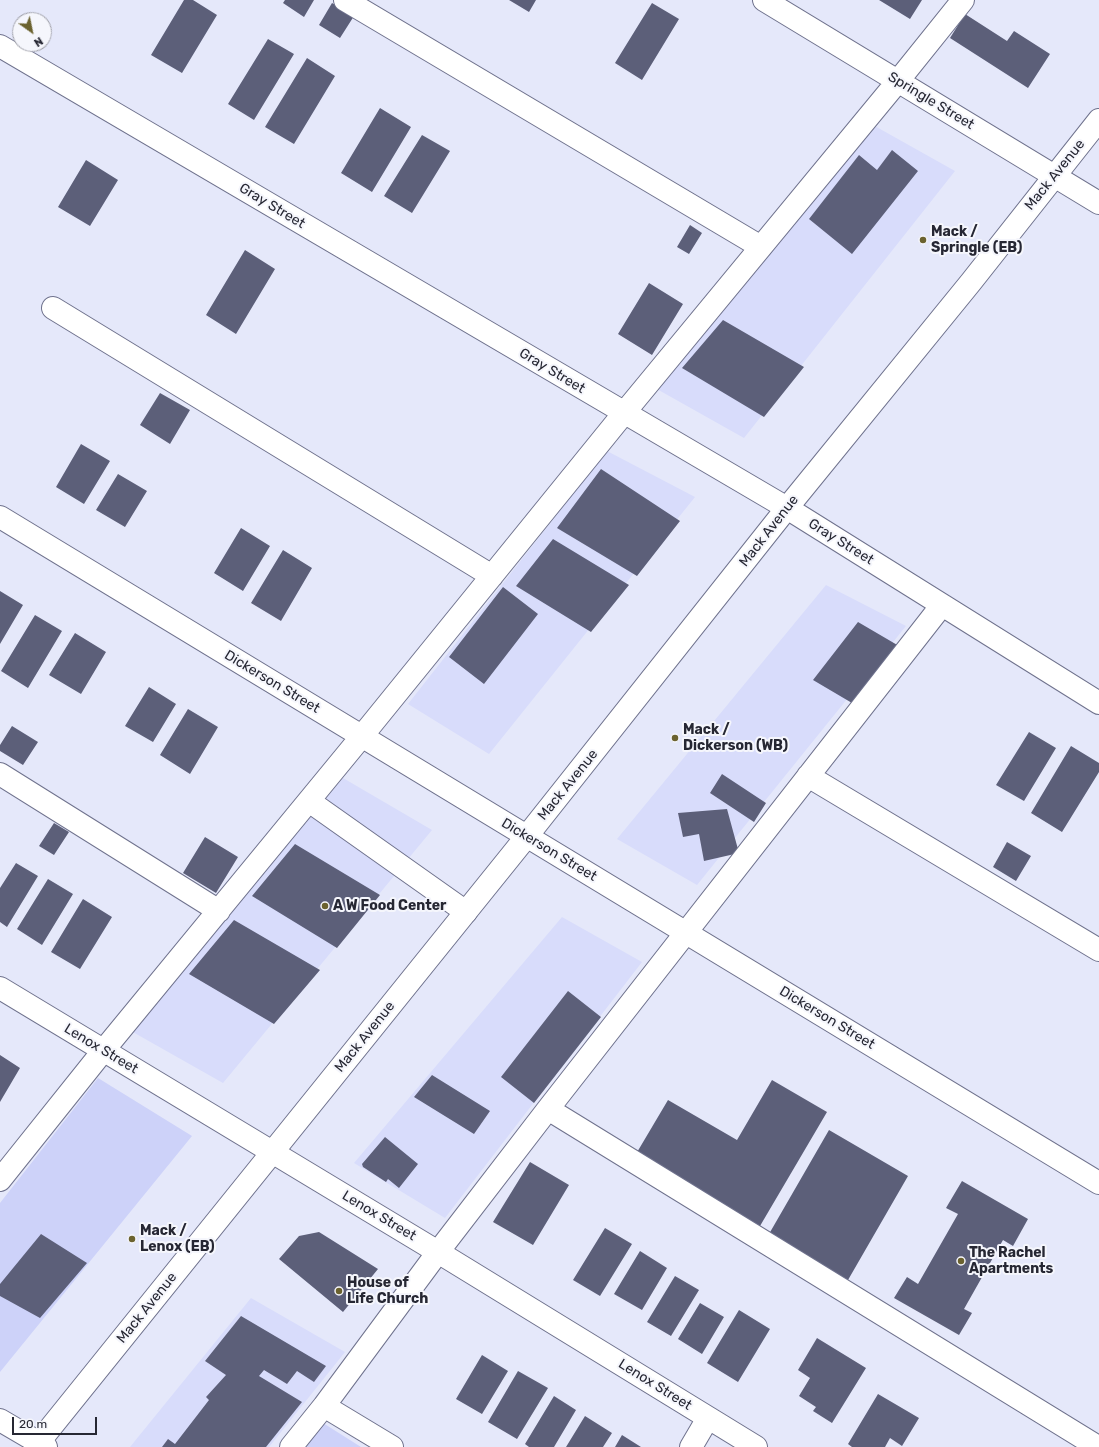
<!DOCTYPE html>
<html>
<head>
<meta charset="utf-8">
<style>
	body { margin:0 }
	#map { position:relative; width:1099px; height:1447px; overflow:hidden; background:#e5e8fa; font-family:Rubik,sans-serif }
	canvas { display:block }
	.north { position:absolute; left:12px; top:12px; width:40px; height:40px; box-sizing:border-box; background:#f5f6fc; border:1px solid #a2a3ac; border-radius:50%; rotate:147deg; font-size:11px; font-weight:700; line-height:16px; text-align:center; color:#262733 }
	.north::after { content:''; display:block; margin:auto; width:14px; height:18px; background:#6b622f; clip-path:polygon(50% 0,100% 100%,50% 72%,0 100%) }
	.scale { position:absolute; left:12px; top:1417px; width:85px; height:18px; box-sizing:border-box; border:2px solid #262733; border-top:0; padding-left:5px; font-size:12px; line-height:14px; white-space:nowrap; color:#262733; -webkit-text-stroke:3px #f5f6fc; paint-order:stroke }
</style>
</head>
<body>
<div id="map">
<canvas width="1099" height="1447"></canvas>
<div class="north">N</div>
<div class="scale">20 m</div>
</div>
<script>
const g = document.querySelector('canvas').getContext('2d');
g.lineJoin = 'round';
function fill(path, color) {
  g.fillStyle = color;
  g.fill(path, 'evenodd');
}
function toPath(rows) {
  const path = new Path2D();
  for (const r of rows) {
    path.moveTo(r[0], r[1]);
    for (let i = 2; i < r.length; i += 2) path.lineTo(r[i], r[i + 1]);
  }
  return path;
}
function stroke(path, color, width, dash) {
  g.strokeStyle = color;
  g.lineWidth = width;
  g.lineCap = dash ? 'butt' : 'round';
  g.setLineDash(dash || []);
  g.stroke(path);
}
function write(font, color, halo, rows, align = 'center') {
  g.font = font + ' Rubik,sans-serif';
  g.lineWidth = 4;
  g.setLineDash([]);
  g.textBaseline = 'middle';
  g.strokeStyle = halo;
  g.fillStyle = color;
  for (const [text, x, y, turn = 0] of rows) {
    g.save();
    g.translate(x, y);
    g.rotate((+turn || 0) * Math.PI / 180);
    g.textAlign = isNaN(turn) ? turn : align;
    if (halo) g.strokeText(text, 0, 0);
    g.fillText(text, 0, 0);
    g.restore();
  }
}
fill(toPath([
	[873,125,955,171,744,438,655,388],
	[607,451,695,497,489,754,408,704],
	[826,585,906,626,697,885,617,839],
	[343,778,432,830,223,1083,131,1031],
	[562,917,642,962,445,1218,354,1163],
	[251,1298,345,1352,269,1447,130,1447]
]), '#d8dcfb');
fill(toPath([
	[98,1078,192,1136,0,1372,0,1203],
	[323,1423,361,1447,304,1447]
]), '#cdd2f9');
fill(toPath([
	[184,0,193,0,217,15,182,73,151,55],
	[285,0,314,0,304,17,283,3],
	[509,0,536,0,529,12],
	[879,0,922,0,910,19],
	[332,3,354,16,340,38,319,25],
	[652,3,679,19,642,80,615,63],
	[965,14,1007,41,1014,31,1050,54,1028,88,950,38],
	[268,39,294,54,254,120,228,104],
	[307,58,335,76,294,144,265,127],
	[380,108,411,127,372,192,341,173],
	[422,135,450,151,412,213,384,196],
	[892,150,918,171,852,254,809,219,859,155,877,170],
	[86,160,118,180,90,226,58,207],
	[690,225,702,233,689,254,677,247],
	[245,250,275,269,236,334,206,315],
	[649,283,683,304,652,355,618,334],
	[723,320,804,367,764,417,682,368],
	[160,393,190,410,170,444,140,425],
	[81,444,110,461,84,504,56,487],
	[601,469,680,521,637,576,557,528],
	[118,474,147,491,125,527,96,510],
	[241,528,270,546,243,591,214,573],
	[553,539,629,585,591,632,516,586],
	[283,550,312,568,281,621,251,603],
	[503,587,538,614,484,684,449,657],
	[0,591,23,605,0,644],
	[35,615,62,631,28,688,1,671],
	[858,622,899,646,852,703,813,680],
	[75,633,106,652,81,694,49,675],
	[149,687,176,704,153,742,125,726],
	[188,709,218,727,190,774,160,755],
	[12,726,38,742,23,765,0,751,0,745],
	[1029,732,1056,748,1024,801,996,785],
	[1071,746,1099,763,1099,772,1062,832,1031,813],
	[722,774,766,803,754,822,710,793],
	[727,809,739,853,704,861,699,834,683,837,678,813],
	[54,823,69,832,54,855,39,846],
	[205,837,238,857,216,893,183,873],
	[1007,842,1031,856,1016,881,993,867],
	[295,844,380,895,337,948,252,896],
	[16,863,38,876,7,927,0,922,0,888],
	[48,879,73,894,42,945,17,929],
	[83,899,112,917,80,969,51,952],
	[234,920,320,970,274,1024,189,974],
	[568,991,601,1017,534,1103,501,1077],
	[0,1055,20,1068,0,1102],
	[432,1075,490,1111,474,1134,414,1097],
	[772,1080,827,1112,760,1226,636,1154,668,1100,737,1140],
	[829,1130,908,1176,848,1280,769,1234],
	[385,1137,418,1164,399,1188,388,1179,386,1182,363,1167,362,1164],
	[530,1162,569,1185,533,1245,493,1222],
	[962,1181,1028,1219,1013,1246,1003,1240,964,1309,972,1313,959,1335,894,1298,907,1277,918,1284,958,1214,946,1208],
	[605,1228,632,1244,600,1296,573,1280],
	[319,1232,378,1269,343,1312,279,1259,299,1236],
	[41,1234,87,1263,40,1318,0,1296,0,1284],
	[640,1251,667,1268,642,1310,614,1294],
	[675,1276,699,1290,671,1336,647,1322],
	[700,1303,724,1317,702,1354,678,1339],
	[739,1310,770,1329,738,1382,707,1363],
	[241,1316,326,1366,314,1382,297,1371,287,1384,264,1370,259,1376,302,1402,266,1447,162,1447,168,1439,175,1444,209,1400,206,1397,226,1375,205,1361],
	[817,1338,866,1368,832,1423,813,1411,816,1407,799,1396,810,1378,798,1370],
	[482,1355,508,1371,482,1414,456,1399],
	[518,1371,548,1388,517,1439,488,1422],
	[878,1394,919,1418,902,1446,890,1438,885,1447,852,1447,848,1444],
	[554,1396,576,1410,554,1447,529,1447,525,1444],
	[585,1416,612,1433,603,1447,566,1447],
	[622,1435,641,1447,615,1447]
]), '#5c5f79');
const minor = toPath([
	[345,0,761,247],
	[764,0,1099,203],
	[0,46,787,508,1099,703],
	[53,308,492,576],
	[0,517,1099,1183],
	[0,774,219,911],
	[808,776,1099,950],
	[309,801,466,912],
	[0,988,438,1252,756,1447],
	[548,1109,1098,1447],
	[0,1180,103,1051,362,736,624,413,898,81,963,0],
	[324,1406,392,1447],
	[0,1420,46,1447],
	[291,1447,324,1406,438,1252,548,1109,942,605],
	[691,1447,708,1418]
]);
const major = toPath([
	[35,1447,527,836,787,508,971,282,1099,120]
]);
stroke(minor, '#6f728d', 24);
stroke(major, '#6f728d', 24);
stroke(minor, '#fff', 22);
stroke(major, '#fff', 22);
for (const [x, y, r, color] of [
	[923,240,4,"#6b622f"],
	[675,738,4,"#6b622f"],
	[325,906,4,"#6b622f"],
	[132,1239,4,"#6b622f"],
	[961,1261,4,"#6b622f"],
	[339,1291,4,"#6b622f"]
]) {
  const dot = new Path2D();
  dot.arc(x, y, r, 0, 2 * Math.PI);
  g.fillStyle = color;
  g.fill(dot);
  stroke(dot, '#f5f6fc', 1.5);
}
write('14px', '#262733', '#f5f6fc', [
	["Springle Street",931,101,31],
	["Mack Avenue",1055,175,-51],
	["Gray Street",272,206,31],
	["Gray Street",552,371,31],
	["Mack Avenue",769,531,-52],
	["Gray Street",841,542,32],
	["Dickerson Street",272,682,31],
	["Mack Avenue",568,785,-51],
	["Dickerson Street",549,850,31],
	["Dickerson Street",827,1018,31],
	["Mack Avenue",365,1037,-51],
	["Lenox Street",101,1049,31],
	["Lenox Street",379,1216,31],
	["Mack Avenue",147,1308,-51],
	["Lenox Street",655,1385,32]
]);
write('bold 14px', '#262733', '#f5f6fc', [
	["Mack /",931,232],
	["Springle (EB)",931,248],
	["Mack /",683,730],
	["Dickerson (WB)",683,746],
	["A W Food Center",333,906],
	["Mack /",140,1231],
	["Lenox (EB)",140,1247],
	["The Rachel",969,1253],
	["Apartments",969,1269],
	["House of",347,1283],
	["Life Church",347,1299]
], 'left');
</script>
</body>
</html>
